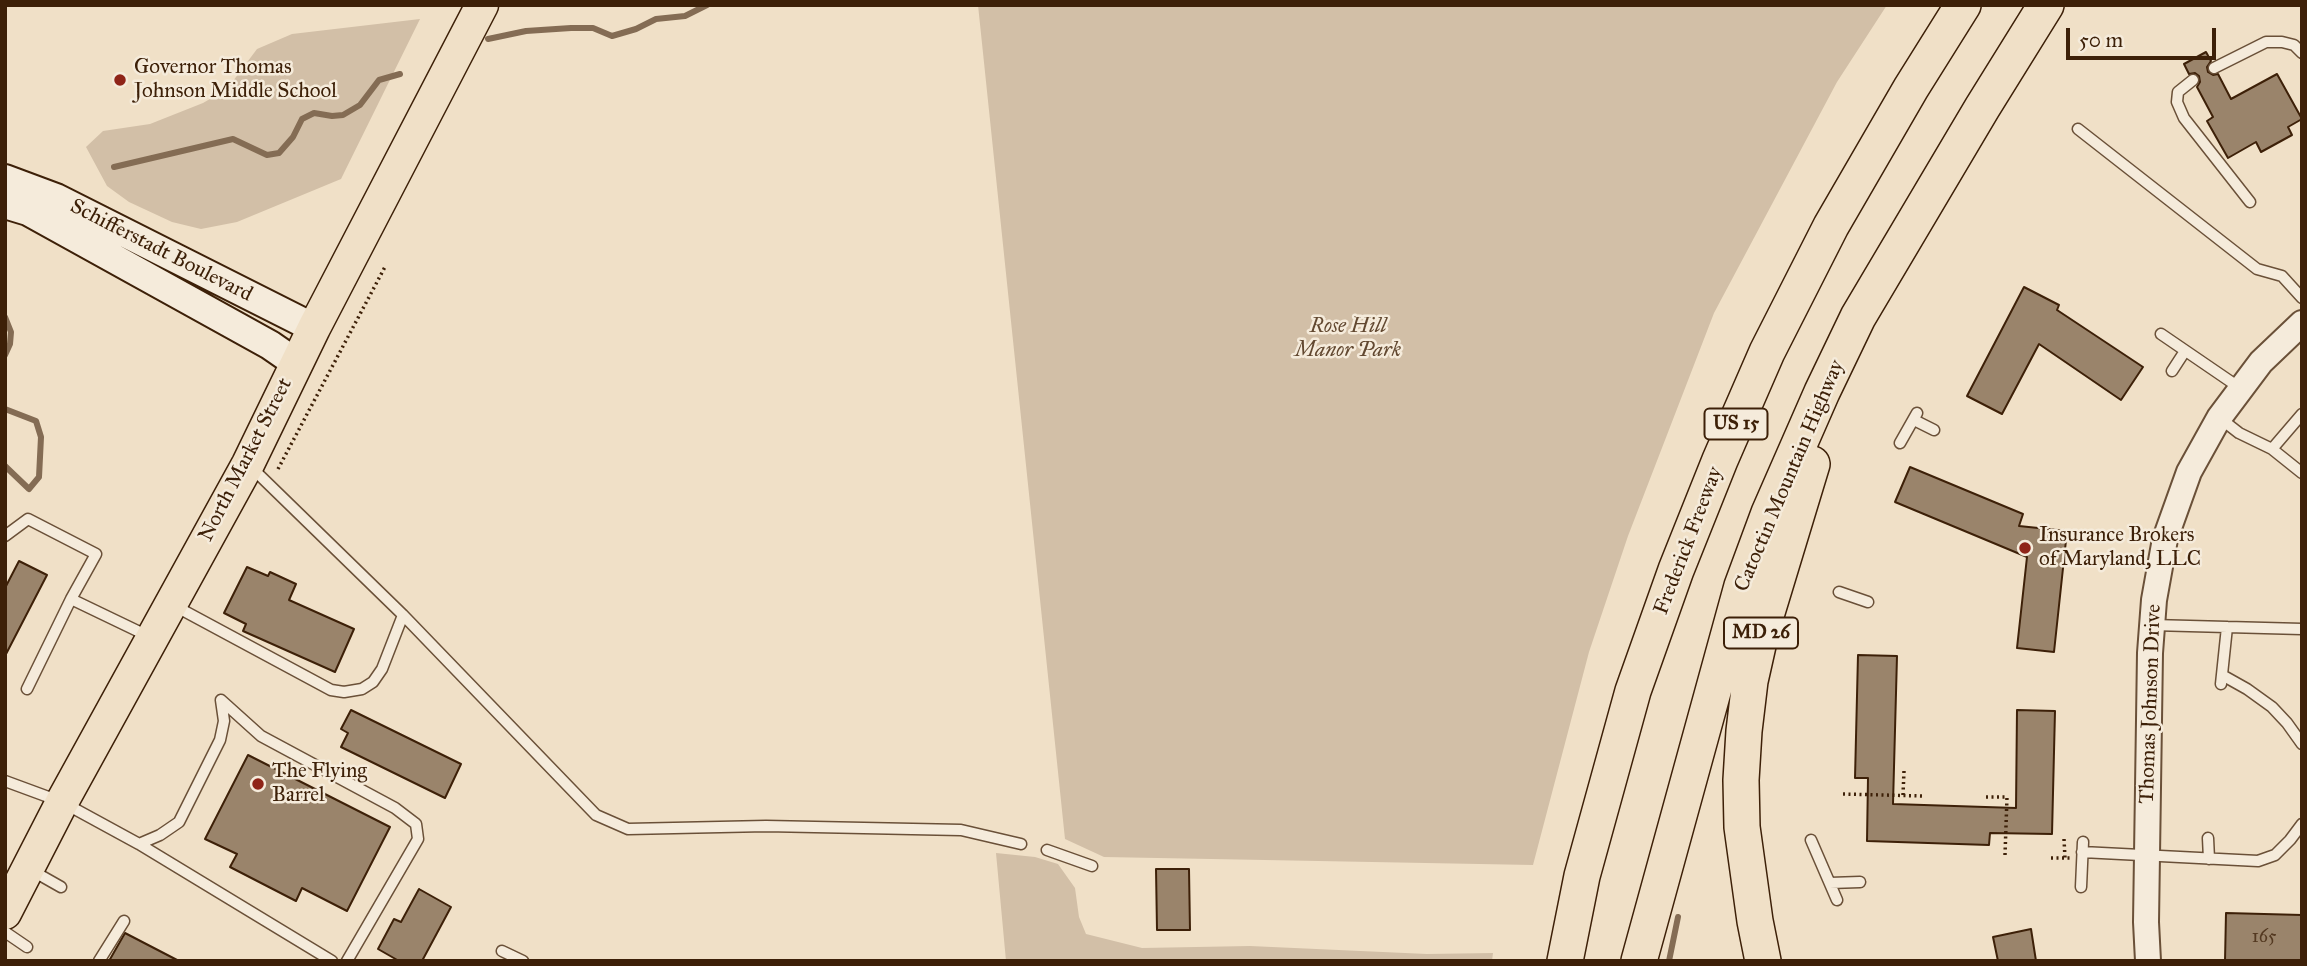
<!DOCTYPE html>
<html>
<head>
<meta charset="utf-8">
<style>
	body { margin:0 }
	#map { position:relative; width:2307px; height:966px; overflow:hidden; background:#f0e0c7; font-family:"IM FELL Great Primer",serif }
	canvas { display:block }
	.frame { position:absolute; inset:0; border:7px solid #3d2008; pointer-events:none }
	.scale { position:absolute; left:2066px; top:28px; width:150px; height:32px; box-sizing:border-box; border:4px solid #3d2008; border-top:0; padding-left:9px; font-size:21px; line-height:24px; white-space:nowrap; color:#3d2008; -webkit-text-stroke:5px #f5ebdb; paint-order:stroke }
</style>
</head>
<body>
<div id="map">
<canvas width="2307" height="966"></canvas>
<div class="frame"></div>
<div class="scale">50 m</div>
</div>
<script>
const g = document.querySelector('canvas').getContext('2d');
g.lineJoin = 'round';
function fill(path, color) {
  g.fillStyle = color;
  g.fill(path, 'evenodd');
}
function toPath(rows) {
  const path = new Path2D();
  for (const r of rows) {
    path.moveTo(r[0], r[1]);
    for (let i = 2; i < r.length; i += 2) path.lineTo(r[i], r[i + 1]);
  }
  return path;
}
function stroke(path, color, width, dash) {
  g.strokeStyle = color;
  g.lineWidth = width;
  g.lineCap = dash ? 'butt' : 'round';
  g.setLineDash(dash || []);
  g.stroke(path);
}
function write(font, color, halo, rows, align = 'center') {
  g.font = font + ' "IM FELL Great Primer",serif';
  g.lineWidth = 5;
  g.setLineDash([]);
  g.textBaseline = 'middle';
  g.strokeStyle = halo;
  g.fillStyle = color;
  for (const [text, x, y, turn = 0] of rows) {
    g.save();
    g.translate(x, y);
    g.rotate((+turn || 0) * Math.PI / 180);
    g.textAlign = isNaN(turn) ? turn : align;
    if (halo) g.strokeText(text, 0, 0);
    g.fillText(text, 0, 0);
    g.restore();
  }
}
fill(toPath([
	[978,5,1887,5,1837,82,1714,313,1628,536,1589,652,1533,865,1104,857,1065,839],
	[420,19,341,179,237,222,201,229,172,222,129,202,107,186,86,147,103,131,150,124,203,103,227,89,257,49,292,34],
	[996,853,1035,857,1058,864,1075,888,1079,917,1086,934,1142,948,1250,946,1427,954,1493,953,1492,961,1006,961]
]), '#d2bfa7');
stroke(toPath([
	[488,39,526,31,571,28,593,28,612,36,636,29,656,19,685,16,707,5],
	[114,167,233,139,267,155,279,153,293,137,302,119,314,113,332,116,343,115,360,105,379,80,400,74],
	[5,317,11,332,10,344,5,355],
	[5,409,36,421,41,437,39,477,29,489,5,466],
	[1669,961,1678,917]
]), '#846c54', 6);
const building = toPath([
	[2206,52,2211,61,2207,67,2208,72,2213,75,2218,74,2231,99,2277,74,2302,119,2288,127,2292,135,2261,152,2256,142,2228,158,2207,121,2213,117,2197,87,2200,82,2199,76,2195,73,2189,74,2184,64,2206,52],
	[2024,287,2059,305,2057,310,2143,367,2121,400,2039,344,2002,414,1967,396,2024,287],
	[1910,467,2023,514,2019,526,2067,531,2054,652,2017,648,2027,557,1895,502,1910,467],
	[19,561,47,575,5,656,5,588,19,561],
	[247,567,268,576,270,572,296,584,289,600,354,629,335,672,243,631,246,624,224,613,247,567],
	[1858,655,1897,656,1893,804,2016,808,2017,710,2055,711,2052,834,1990,833,1989,845,1867,841,1868,778,1855,778,1858,655],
	[351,710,461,764,445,798,341,747,348,733,341,729,351,710],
	[248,755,390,827,347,911,302,888,296,901,230,867,237,854,205,839,248,755],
	[1156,869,1189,869,1190,930,1157,930,1156,869],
	[419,889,451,907,422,961,399,961,378,949,394,919,401,922,419,889],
	[2226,913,2302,915,2302,961,2225,961,2226,913],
	[2031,929,2036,961,1998,961,1993,937,2031,929],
	[125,933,179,961,109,961,125,933]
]);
fill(building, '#9a846b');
stroke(building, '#3d2008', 2);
const service = toPath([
	[2214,68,2266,42,2282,42,2294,45,2302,53],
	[2193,80,2178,92,2177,102,2184,118,2250,202],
	[2078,129,2257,269,2282,276,2302,298],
	[2161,334,2240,388],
	[2172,371,2185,351],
	[2221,419,2239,433,2272,449,2302,473],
	[1914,420,1934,430],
	[1900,443,1917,413],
	[2272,449,2302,414],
	[251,467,403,615,596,815,628,829,766,826,961,830,1021,844],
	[5,536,28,519,96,554,71,599,27,689],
	[1839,592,1868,602],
	[71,599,148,636],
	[173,605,331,690,344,692,362,689,373,682,382,669,403,615],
	[2152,625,2302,629],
	[2222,675,2247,689,2272,707,2287,723,2302,744],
	[2221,684,2227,627],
	[221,700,261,736,395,808,416,824,418,839,347,961],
	[5,781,62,802,139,844,332,961],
	[2208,838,2209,859],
	[1811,840,1837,900],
	[139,844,160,835,179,822,220,740,224,721,221,700],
	[1047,850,1092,866],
	[2082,852,2258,861,2275,855,2290,840,2302,824],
	[31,870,61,887],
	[1830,883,1860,882],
	[2081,887,2083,842],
	[5,932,27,947],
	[502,951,523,961],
	[99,961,124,921]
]);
const tertiary = toPath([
	[2148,961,2146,922,2150,653,2154,600,2165,539,2189,472,2219,418,2261,362,2302,323]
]);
const secondary = toPath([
	[5,179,56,198,314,328],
	[5,204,28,211,270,345,296,363]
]);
const primary = toPath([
	[5,913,62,802,248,464,314,328,482,5]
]);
const motorway = toPath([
	[1565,961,1582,876,1633,691,1676,570,1720,460,1767,352,1831,226,1911,88,1963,5],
	[1639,961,1742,586,1769,513,1822,392,1858,317,1982,108,2046,5],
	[1763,961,1755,921,1742,827,1741,780,1744,731,1750,681,1761,632,1812,464]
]);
stroke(service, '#6a5038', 13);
stroke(tertiary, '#6a5038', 28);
stroke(secondary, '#3d2008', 32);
stroke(primary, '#3d2008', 35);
stroke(motorway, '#3d2008', 38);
stroke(toPath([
	[278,469,386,265],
	[1843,794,1923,796],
	[1903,795,1904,771],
	[1986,797,2007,797,2005,855],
	[2064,839,2065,858],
	[2051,858,2070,858]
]), '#3d2008', 3.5, [2, 3.5]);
stroke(service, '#f5ebdb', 10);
stroke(tertiary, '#f5ebdb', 24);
stroke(secondary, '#f5ebdb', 28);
stroke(primary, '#f0e0c7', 32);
stroke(motorway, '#f0e0c7', 35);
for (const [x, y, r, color] of [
	[120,80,7,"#8f2418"],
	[2025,548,7,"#8f2418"],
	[258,784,7,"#8f2418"]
]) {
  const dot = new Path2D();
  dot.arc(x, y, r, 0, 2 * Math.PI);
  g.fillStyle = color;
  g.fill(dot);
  stroke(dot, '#f5ebdb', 2.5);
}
write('18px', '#543921', null, [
	["165",2264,938]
]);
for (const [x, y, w] of [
	[1736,424,63],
	[1761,633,74]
]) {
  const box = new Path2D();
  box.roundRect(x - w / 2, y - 15.5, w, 31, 5);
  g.fillStyle = '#f5ebdb';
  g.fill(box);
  stroke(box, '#3d2008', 2);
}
write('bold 19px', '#3d2008', null, [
	["US 15",1736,424],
	["MD 26",1761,633]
]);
write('21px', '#3d2008', '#f5ebdb', [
	["Governor Thomas",134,68],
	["Johnson Middle School",134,92],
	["Insurance Brokers",2039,536],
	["of Maryland, LLC",2039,560],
	["The Flying",272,772],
	["Barrel",272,796]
], 'left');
write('21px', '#3d2008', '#f5ebdb', [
	["Schifferstadt Boulevard",161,251,27],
	["North Market Street",246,460,-63],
	["Catoctin Mountain Highway",1790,476,-67],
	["Frederick Freeway",1689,541,-69],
	["Thomas Johnson Drive",2151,704,-88]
]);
write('italic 21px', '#624830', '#f5ebdb', [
	["Rose Hill",1348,327],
	["Manor Park",1348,351]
]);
</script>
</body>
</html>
